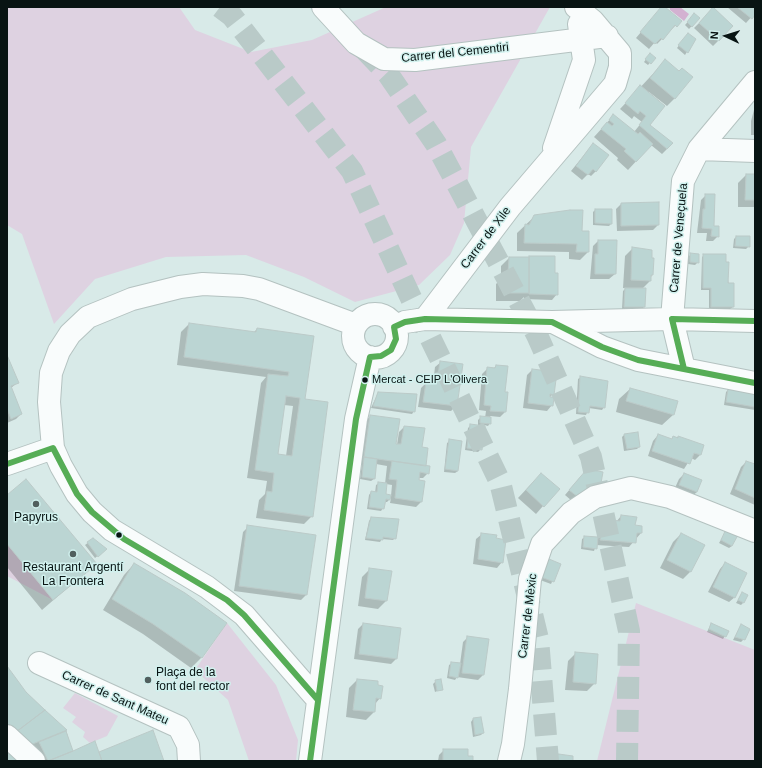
<!DOCTYPE html>
<html>
<head>
<meta charset="utf-8">
<style>
	body { margin:0 }
	#map { position:relative; width:762px; height:768px; overflow:hidden; background:#d8eae8; font-family:Helvetica,sans-serif }
	canvas { display:block }
	.frame { position:absolute; inset:0; border:8px solid #081413; pointer-events:none }
	.north { position:absolute; left:706px; top:16px; width:40px; height:40px; -webkit-text-stroke:3px #d1f1ee; paint-order:stroke; rotate:274deg; font-size:11px; font-weight:700; line-height:16px; text-align:center; color:#081413 }
	.north::after { content:''; display:block; margin:auto; width:14px; height:18px; background:#081413; clip-path:polygon(50% 0,100% 100%,50% 72%,0 100%) }
</style>
</head>
<body>
<div id="map">
<canvas width="762" height="768"></canvas>
<div class="frame"></div>
<div class="north">N</div>
</div>
<script>
const g = document.querySelector('canvas').getContext('2d');
g.lineJoin = 'round';
function fill(path, color) {
  g.fillStyle = color;
  g.fill(path, 'evenodd');
}
function toPath(rows) {
  const path = new Path2D();
  for (const r of rows) {
    if (r.length === 3) {
      path.moveTo(r[0] + r[2], r[1]);
      path.arc(r[0], r[1], r[2], 0, 2 * Math.PI);
      continue;
    }
    path.moveTo(r[0], r[1]);
    for (let i = 2; i < r.length; i += 2) path.lineTo(r[i], r[i + 1]);
  }
  return path;
}
function stroke(path, color, width, dash) {
  g.strokeStyle = color;
  g.lineWidth = width;
  g.lineCap = dash ? 'butt' : 'round';
  g.setLineDash(dash || []);
  g.stroke(path);
}
function write(font, color, halo, rows, align = 'center') {
  g.font = font + ' Helvetica,sans-serif';
  g.lineWidth = 3;
  g.setLineDash([]);
  g.textBaseline = 'middle';
  g.strokeStyle = halo;
  g.fillStyle = color;
  for (const [text, x, y, turn = 0] of rows) {
    g.save();
    g.translate(x, y);
    g.rotate((+turn || 0) * Math.PI / 180);
    g.textAlign = isNaN(turn) ? turn : align;
    if (halo) g.strokeText(text, 0, 0);
    g.fillText(text, 0, 0);
    g.restore();
  }
}
fill(toPath([
	[7,7,179,7,195,30,251,52,312,40,386,7,550,7,471,147,464,223,450,255,419,285,355,302,304,277,246,255,166,257,95,279,54,324,22,234,7,225],
	[7,544,53,600,7,576],
	[636,603,755,650,755,761,597,761],
	[227,623,276,685,298,740,296,761,249,761,228,700,195,670],
	[75,693,118,716,107,736,90,743,83,737,85,732,72,722,76,717,63,708]
]), '#ded2e1');
fill(toPath([
	[670,7,680,7,689,14,684,21,670,10]
]), '#d3b1d1');
fill(toPath([
	[662,7,680,21,657,44,655,42,649,49,636,38],
	[727,7,755,7,755,13,746,23],
	[708,14,718,41,713,46,694,28],
	[692,17,699,18,689,29,685,25],
	[686,36,695,39,685,55,677,48],
	[650,54,654,58,648,65,644,62],
	[665,61,675,98,667,106,649,92,648,125,667,149,662,154,651,145,628,170,617,160,618,158,594,137,613,116,634,132,642,122,634,116,632,119,620,109],
	[755,106,755,135,751,135,751,121],
	[593,144,596,171,591,176,588,174,582,180,571,171],
	[746,175,755,175,755,207,738,207,738,183],
	[706,195,713,227,718,236,713,241,706,241,707,233,697,233,701,200],
	[621,204,658,225,653,230,617,231,616,209],
	[595,210,611,224,609,226,593,225,593,212],
	[535,216,581,232,588,252,580,260,569,259,569,252,517,251,517,233],
	[736,237,749,246,746,249,733,248,734,239],
	[598,241,616,241,615,274,609,279,590,279,593,246],
	[633,248,652,274,650,281,642,289,644,307,642,309,622,309,623,291,626,288,623,288,625,256],
	[691,254,698,262,695,265,688,264,688,257],
	[704,255,725,263,733,307,730,309,709,309,709,290,701,290,702,257],
	[509,258,557,294,552,300,524,299,524,297,520,301,496,301,496,284,501,279,501,266],
	[189,324,253,333,257,329,313,337,304,400,312,516,304,524,256,518,259,500,265,494,267,481,247,478,261,383,266,377,177,365,181,332],
	[284,405,293,406,286,456,277,454],
	[7,357,17,383,11,388,21,414,16,419,7,423],
	[441,362,456,406,451,411,418,407,421,388,426,383,433,384,435,367],
	[496,366,504,393,505,412,500,417,490,416,490,423,488,426,484,425,481,449,478,452,465,450,468,428,471,425,478,426,478,420,481,417,485,418,486,411,479,410,482,374,487,369,493,369],
	[532,370,553,394,549,398,552,405,547,411,523,408,527,375],
	[581,377,604,407,602,410,589,408,586,415,576,414,578,379],
	[630,389,676,402,673,415,662,425,616,412,619,399],
	[728,390,755,394,755,410,724,405,726,392],
	[378,393,414,411,412,414,371,408],
	[371,416,395,444,397,445,399,432,404,427,421,448,424,467,428,473,423,478,419,478,421,502,416,507,390,503,391,498,387,502,384,502,383,508,381,511,367,509,369,495,371,492,375,493,376,485,379,483,385,484,387,466,376,464,374,479,371,481,360,479,362,463,360,462,365,421],
	[386,484,392,485,391,496,385,495],
	[624,435,639,447,637,449,624,451,622,437],
	[658,435,671,440,674,437,678,437,700,455,695,460,691,458,684,469,648,456,653,441],
	[450,441,458,471,455,473,444,472,447,443],
	[746,462,755,466,755,505,730,494,741,467],
	[601,472,572,501,565,495,582,475],
	[684,474,697,492,691,497,674,490,679,479],
	[533,482,543,506,536,514,518,498],
	[7,497,95,564,42,610,7,567],
	[621,516,641,533,629,547,596,545,594,551,581,549,582,539,585,537,597,538,598,532,603,527,611,521,616,522],
	[371,518,395,538,393,540,382,539,380,542,365,540,369,521],
	[248,527,306,595,301,600,234,591,243,532],
	[726,531,732,546,729,548,719,543],
	[482,534,495,539,502,562,497,568,473,564,476,539],
	[681,534,691,571,683,579,660,568,673,542],
	[93,539,106,549,95,558,85,545],
	[549,560,560,565,551,584,540,580],
	[725,563,735,597,729,602,708,592,720,569],
	[134,564,226,623,201,658,191,668,143,634,103,610,124,575],
	[370,569,386,601,378,609,358,606,362,577],
	[742,593,743,603,741,605,736,603],
	[363,624,400,629,396,659,391,664,354,659,358,629],
	[711,624,725,636,723,639,707,632],
	[741,625,744,639,741,642,733,640],
	[468,637,488,639,483,675,478,680,457,677,455,680,447,678,449,665,452,663,460,664,463,642],
	[576,653,595,683,587,691,565,690,568,661],
	[7,668,25,692,66,730,72,750,69,753,98,753,152,732,163,761,40,761,7,740],
	[357,680,380,698,375,704,374,712,366,720,346,717,349,688],
	[436,681,442,689,435,692,433,684],
	[481,718,483,733,481,735,473,737,471,722,473,719],
	[444,750,467,757,472,761,438,761,439,755],
	[545,753,572,761,536,761]
]), '#0003');
const building = toPath([
	[661,7,665,7,682,21,677,27,675,25,663,40,661,38,655,44,640,32,661,7],
	[713,7,733,26,719,41,699,23,713,7],
	[737,7,755,7,755,15,752,19,737,7],
	[694,13,700,18,692,27,687,22,694,13],
	[688,33,696,39,688,53,678,45,688,33],
	[650,53,656,58,651,64,645,59,650,53],
	[665,59,679,71,682,68,693,77,675,99,650,78,665,59],
	[640,85,665,106,650,125,673,143,667,149,639,125,646,116,640,111,638,114,625,103,640,85],
	[613,114,638,134,640,132,653,144,636,162,624,151,626,149,601,129,607,122,612,126,614,124,609,120,613,114],
	[593,143,609,155,596,172,593,169,588,175,576,166,593,143],
	[746,174,755,174,755,200,745,200,746,174],
	[705,194,715,194,714,226,719,226,719,237,711,236,712,229,702,228,703,209,705,209,705,194],
	[659,202,659,225,621,226,621,203,659,202],
	[595,209,612,209,612,224,595,223,595,209],
	[570,210,583,210,582,231,589,231,589,252,576,252,577,244,524,243,525,224,529,225,534,215,570,210],
	[736,236,750,236,750,247,735,246,736,236],
	[598,240,617,240,616,274,595,274,595,254,598,254,598,240],
	[632,247,652,250,652,258,654,258,653,275,651,275,651,281,631,280,632,247],
	[690,253,699,254,699,263,690,262,690,253],
	[703,254,726,254,726,262,729,262,728,283,734,283,734,307,711,307,711,288,703,288,703,254],
	[529,256,555,256,555,273,558,273,558,295,529,294,529,256],
	[509,257,529,257,529,293,503,293,504,275,508,275,509,257],
	[625,288,646,288,645,307,624,307,625,288],
	[189,323,256,332,257,328,314,336,305,399,328,402,313,517,264,510,267,491,272,492,274,473,255,470,268,374,288,376,289,372,184,357,189,323],
	[286,396,300,398,292,456,278,454,286,396],
	[7,355,19,383,11,386,22,414,11,419,7,409,7,355],
	[440,361,463,364,457,406,423,402,426,382,437,383,440,361],
	[496,365,508,366,505,392,508,392,506,412,490,411,491,406,484,405,487,367,495,368,496,365],
	[532,369,557,372,554,395,550,394,550,397,554,397,553,406,528,403,532,369],
	[580,376,608,381,605,408,590,406,589,413,578,412,580,376],
	[630,388,678,401,674,415,626,401,630,388],
	[728,389,755,393,755,407,726,402,728,389],
	[378,392,417,394,415,412,373,406,378,392],
	[370,415,400,419,396,444,401,444,404,426,425,428,422,447,428,448,426,466,364,457,370,415],
	[480,416,491,417,491,424,480,423,480,416],
	[470,424,485,426,482,450,467,448,470,424],
	[638,432,640,447,627,449,624,434,638,432],
	[658,434,672,439,673,436,678,438,678,436,704,445,701,455,694,453,690,464,652,451,658,434],
	[449,439,462,441,458,471,445,469,449,439],
	[364,457,377,459,375,479,362,477,364,457],
	[392,461,430,466,429,474,420,472,419,480,425,481,422,502,395,498,397,480,389,479,392,461],
	[746,461,755,464,755,498,735,489,746,461],
	[587,469,603,472,601,483,578,497,569,490,587,469],
	[541,473,560,489,544,507,526,490,541,473],
	[684,473,702,480,697,492,679,485,684,473],
	[26,479,97,564,53,600,7,544,7,495,26,479],
	[378,482,387,483,386,494,391,495,390,500,386,499,384,509,369,507,371,491,377,492,378,482],
	[621,515,637,517,635,525,642,526,642,533,637,533,636,543,600,540,603,526,610,527,611,520,620,521,621,515],
	[371,517,399,519,396,539,383,537,383,540,366,538,371,517],
	[247,525,316,535,307,595,239,586,247,525],
	[726,529,738,535,732,546,721,540,726,529],
	[481,533,497,535,496,538,506,540,503,563,478,559,481,533],
	[681,533,705,545,691,572,667,560,681,533],
	[584,536,598,537,597,549,583,547,584,536],
	[93,538,107,549,98,557,87,542,93,538],
	[549,559,561,564,554,582,541,577,549,559],
	[725,562,747,573,735,598,713,587,725,562],
	[134,563,185,593,227,623,202,658,153,624,112,599,134,563],
	[369,568,392,571,387,601,365,598,369,568],
	[742,592,748,595,744,603,738,600,742,592],
	[363,623,401,628,397,659,359,654,363,623],
	[711,623,729,631,726,637,709,629,711,623],
	[741,624,750,629,745,640,735,637,741,624],
	[467,636,489,639,484,675,462,673,467,636],
	[575,652,598,654,596,684,573,682,575,652],
	[451,662,461,663,458,678,449,676,451,662],
	[7,666,26,692,45,710,16,732,7,723,7,666],
	[357,679,378,681,378,685,383,686,381,699,376,698,375,712,353,710,357,679],
	[441,679,443,690,437,691,435,680,441,679],
	[45,710,67,730,30,745,16,732,45,710],
	[481,717,484,733,475,735,473,718,481,717],
	[153,730,164,761,102,761,99,752,153,730],
	[66,731,73,751,48,761,39,742,66,731],
	[95,741,102,761,48,761,73,751,95,741],
	[443,749,468,749,468,756,473,756,473,761,443,761,443,749],
	[7,750,18,761,7,761,7,750],
	[544,752,573,756,573,761,543,761,544,752]
]);
fill(building, '#bbd5d3');
stroke(building, '#bbcac8', 1);
stroke(toPath([
	[220,7,232,16,352,171,411,298,500,482,538,639,548,761],
	[364,49,388,74,436,144,537,335,591,457,629,631,627,761]
]), '#b9cac8', 22, [22, 11]);
const minor = toPath([
	[323,7,356,43,384,59,415,60,607,36],
	[554,148,584,60,579,24],
	[699,149,755,151],
	[375,336,22],
	[425,319,510,207,615,84,620,67,620,53,593,21,576,7],
	[555,323,602,347,638,360,755,383],
	[394,327,405,322,425,319,552,322,672,319,755,321],
	[684,369,672,319,683,181,699,149,755,82],
	[7,464,53,448],
	[39,663,179,727,188,745,189,761],
	[318,700,244,615,207,587,112,530,92,512,77,494,61,466,53,448,49,402,51,373,59,351,70,334,88,317,132,299,180,287,203,284,243,286,259,289,356,325],
	[7,736,34,761],
	[310,761,356,419,370,357],
	[509,761,513,744,520,689,530,579,542,544,571,513,595,497,631,488,670,497,755,531]
]);
stroke(minor, '#b4c2c0', 24);
stroke(minor, '#f9fcfc', 22);
stroke(toPath([
	[684,369,672,319,755,321],
	[7,464,53,448,77,494,92,512,124,539,227,600,244,615,318,700],
	[310,761,356,419,370,357,381,356,391,350,396,339,394,327,405,322,425,319,552,322,602,347,638,360,755,383]
]), '#56ad56', 6);
for (const [x, y, r, color] of [
	[365,380,3.5,"#081413"],
	[36,504,4,"#515f5e"],
	[119,535,3.5,"#081413"],
	[73,554,4,"#515f5e"],
	[148,680,4,"#515f5e"]
]) {
  const dot = new Path2D();
  dot.arc(x, y, r, 0, 2 * Math.PI);
  g.fillStyle = color;
  g.fill(dot);
  stroke(dot, '#d1f1ee', 1.5);
}
write('11px', '#081413', '#d1f1ee', [
	["Mercat - CEIP L'Olivera",372,380]
], 'left');
write('12px', '#081413', '#d1f1ee', [
	["Carrer del Cementiri",455,53,-6],
	["Carrer de Xile",486,238,-53],
	["Carrer de Veneçuela",679,238,-85],
	["Carrer de Mèxic",528,616,-83],
	["Carrer de Sant Mateu",115,698,24]
]);
write('12px', '#081413', '#d1f1ee', [
	["Papyrus",36,518],
	["Restaurant Argentí",73,568],
	["La Frontera",73,582],
	["Plaça de la",156,673,"left"],
	["font del rector",156,687,"left"]
]);
</script>
</body>
</html>
